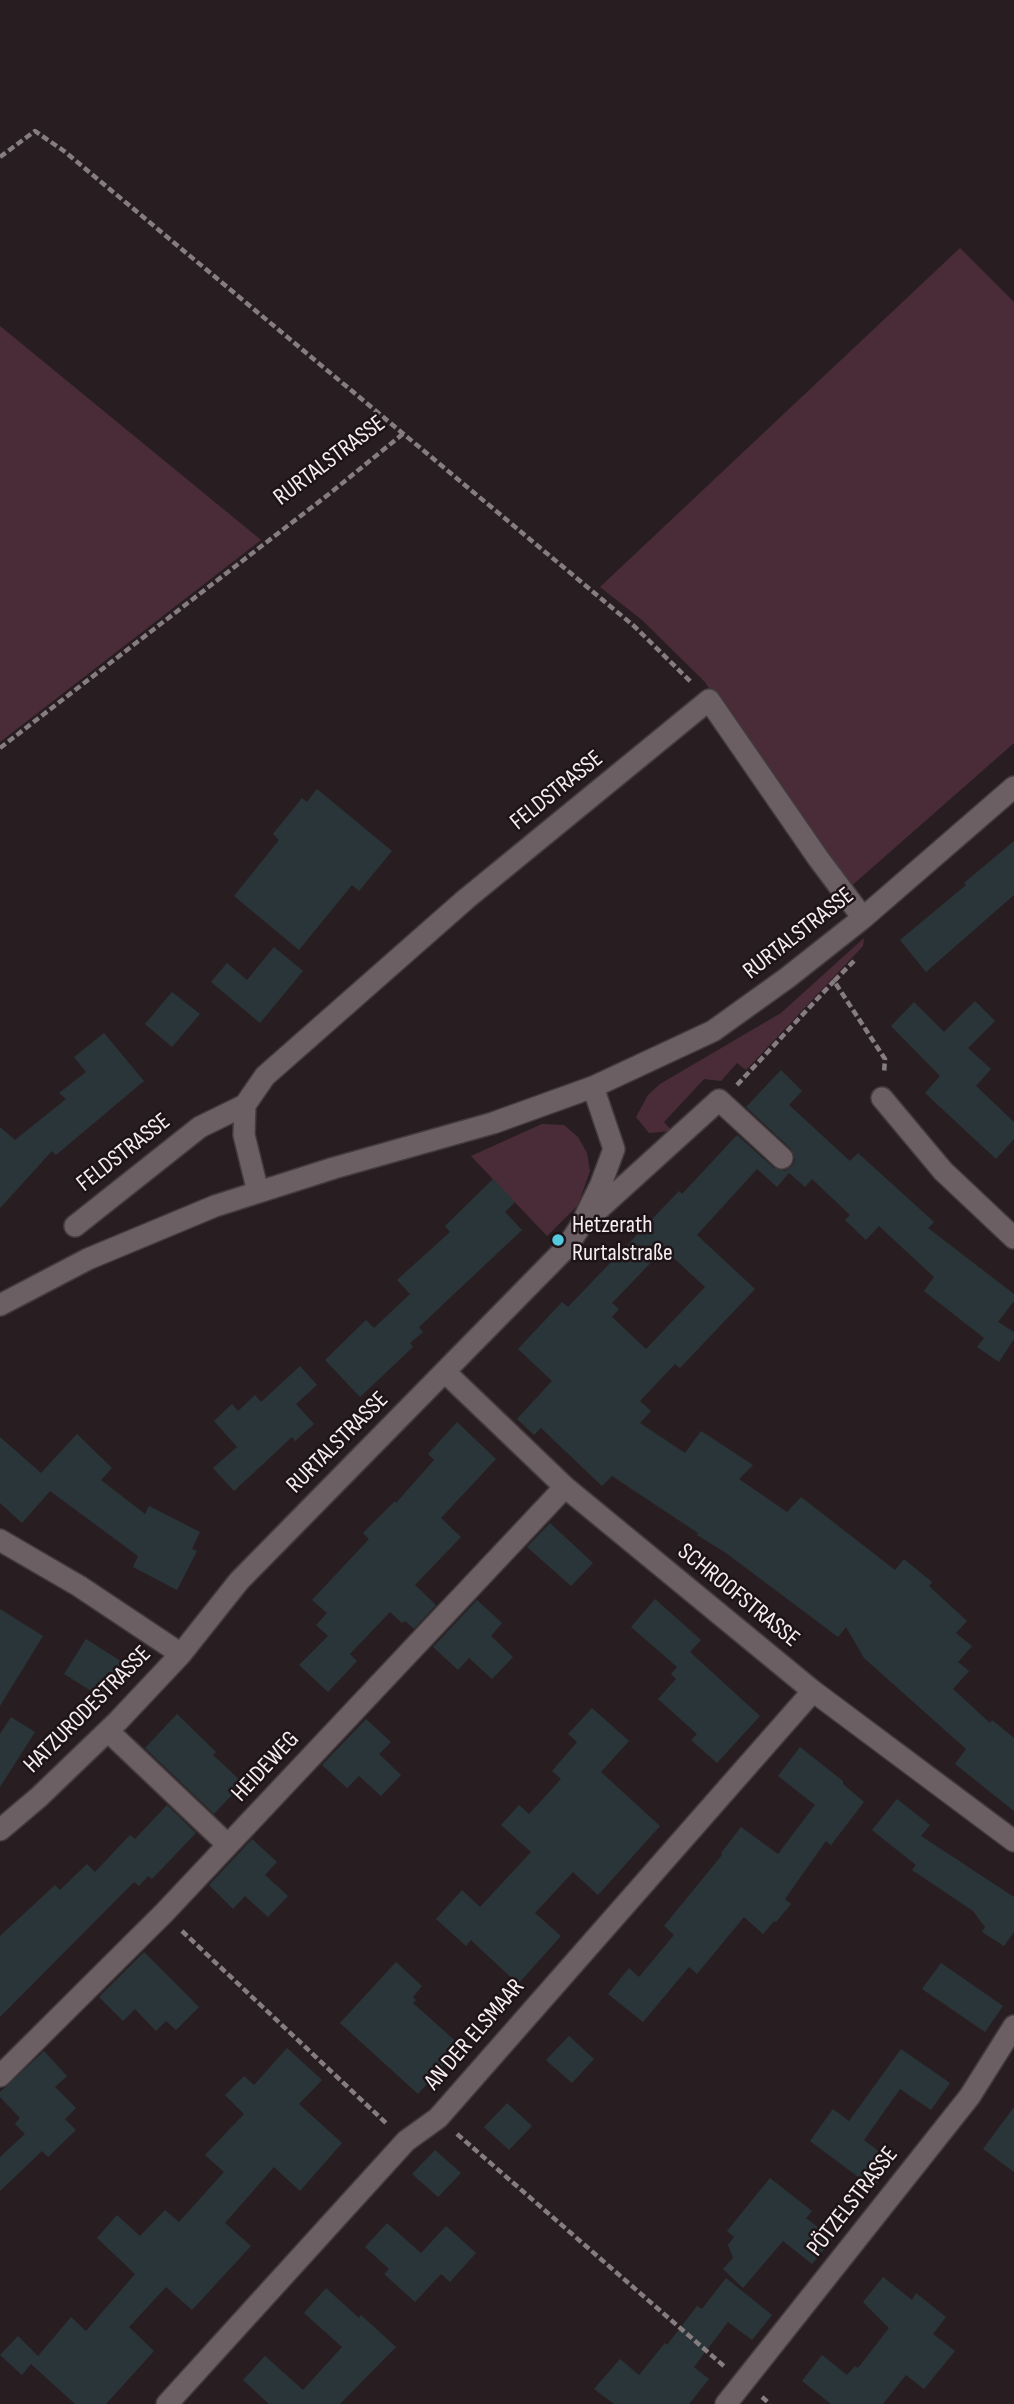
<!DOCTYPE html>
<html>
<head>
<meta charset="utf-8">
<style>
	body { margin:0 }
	canvas { display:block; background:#281e21 }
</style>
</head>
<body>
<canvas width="1014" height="2404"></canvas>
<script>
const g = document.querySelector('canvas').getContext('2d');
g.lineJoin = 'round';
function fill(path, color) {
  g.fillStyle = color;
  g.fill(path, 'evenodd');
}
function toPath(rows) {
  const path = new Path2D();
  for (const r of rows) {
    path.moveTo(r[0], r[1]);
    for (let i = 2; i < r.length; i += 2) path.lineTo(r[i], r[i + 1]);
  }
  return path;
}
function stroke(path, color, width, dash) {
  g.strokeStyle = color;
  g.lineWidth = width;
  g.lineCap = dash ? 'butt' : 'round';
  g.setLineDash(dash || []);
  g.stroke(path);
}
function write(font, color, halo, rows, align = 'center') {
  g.font = font + ' "Sofia Sans Condensed",sans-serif';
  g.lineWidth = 5;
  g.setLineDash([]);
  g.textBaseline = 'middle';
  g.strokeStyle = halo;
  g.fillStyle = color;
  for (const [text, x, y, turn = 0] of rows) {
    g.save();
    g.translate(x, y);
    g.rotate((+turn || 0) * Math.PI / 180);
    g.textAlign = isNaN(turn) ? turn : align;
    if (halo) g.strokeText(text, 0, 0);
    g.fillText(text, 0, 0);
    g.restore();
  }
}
fill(toPath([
	[960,248,1014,302,1014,743,849,888,781,805,705,682,642,620,600,587],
	[0,326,261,540,0,742],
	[864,938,863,946,746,1070,737,1063,721,1081,704,1079,664,1122,672,1131,649,1133,636,1117,648,1095,660,1084,781,1013],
	[542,1124,564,1125,578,1137,587,1153,590,1171,578,1205,547,1236,471,1156]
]), '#4a2c38');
fill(toPath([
	[317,789,392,851,359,891,352,885,299,950,234,896,279,840,273,834,302,798,307,802],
	[1014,841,1014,895,926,972,900,940,966,885,964,883],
	[274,947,303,971,260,1023,211,982,227,963,247,980],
	[172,992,200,1014,172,1047,145,1024],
	[975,1001,995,1021,968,1048,991,1069,976,1086,1014,1122,1014,1139,996,1159,925,1093,940,1076,891,1026,914,1002,944,1032],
	[104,1033,144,1081,56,1155,52,1151,0,1208,0,1127,15,1140,66,1099,59,1093,86,1072,74,1057],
	[781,1070,802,1091,789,1105,850,1161,858,1153,934,1222,928,1228,1014,1294,1014,1301,998,1322,1014,1332,1014,1339,999,1362,977,1347,984,1338,924,1291,934,1277,879,1226,866,1240,845,1220,850,1215,812,1179,805,1187,789,1173,777,1187,757,1169,697,1235,755,1289,680,1368,675,1364,640,1401,651,1411,640,1423,685,1453,701,1431,753,1465,739,1479,787,1512,801,1497,895,1570,904,1559,932,1582,929,1586,967,1621,956,1633,972,1646,958,1662,969,1671,953,1689,990,1723,992,1720,1014,1738,1014,1811,955,1764,966,1749,864,1658,846,1627,838,1637,726,1553,697,1535,698,1533,612,1476,602,1486,541,1428,534,1435,517,1419,552,1381,518,1349,562,1302,568,1307,679,1191,682,1194,737,1135,774,1168,785,1171,792,1166,795,1160,791,1149,746,1107],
	[664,1249,705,1287,646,1349,612,1317,619,1309,612,1303],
	[493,1179,515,1202,505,1212,522,1230,419,1327,423,1332,410,1343,413,1347,360,1397,325,1360,366,1320,374,1328,410,1294,397,1280,450,1232,445,1226],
	[300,1366,317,1385,296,1404,314,1424,295,1441,292,1437,234,1491,213,1468,237,1447,214,1421,232,1404,238,1411,255,1395,261,1402],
	[457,1422,496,1459,441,1518,461,1537,415,1585,436,1605,414,1629,405,1621,402,1623,390,1612,350,1654,357,1661,328,1692,299,1665,328,1636,316,1625,327,1613,312,1600,369,1539,363,1533,395,1501,396,1503,434,1460,428,1454],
	[77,1434,112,1468,101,1480,145,1514,149,1506,200,1532,192,1549,197,1551,177,1590,133,1567,138,1556,50,1491,22,1523,0,1503,0,1437,41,1473],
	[550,1523,593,1563,571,1586,527,1547],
	[655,1599,701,1640,690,1652,760,1716,717,1763,691,1740,697,1734,658,1699,676,1679,671,1674,677,1667,631,1627],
	[477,1600,502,1623,491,1636,513,1657,492,1679,469,1658,458,1670,433,1647],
	[0,1609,43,1636,0,1706],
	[86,1639,127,1665,104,1699,64,1674],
	[592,1708,629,1741,601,1772,660,1826,598,1895,573,1872,535,1913,561,1936,518,1984,471,1940,466,1946,436,1919,462,1890,480,1907,531,1852,501,1825,519,1805,529,1814,561,1779,552,1771,577,1742,568,1734],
	[177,1714,216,1752,213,1755,243,1783,214,1814,145,1748],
	[11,1717,35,1732,0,1787,0,1734],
	[366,1719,391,1742,379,1754,401,1775,381,1796,359,1776,347,1788,322,1765],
	[800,1747,843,1781,843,1784,864,1802,831,1845,826,1841,785,1899,791,1904,776,1922,774,1921,763,1934,744,1917,697,1974,689,1967,643,2022,608,1994,629,1968,639,1977,674,1935,664,1926,722,1855,721,1853,741,1827,778,1854,815,1805,778,1776],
	[897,1799,930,1825,921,1836,1014,1897,1014,1932,1004,1946,982,1932,985,1927,973,1911,912,1870,916,1865,872,1830],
	[167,1805,196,1833,152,1879,148,1876,139,1886,134,1882,0,2017,0,1936,55,1885,60,1890,87,1864,95,1872,130,1835,135,1839],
	[252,1839,277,1862,265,1875,288,1896,268,1917,245,1896,233,1909,209,1885],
	[144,1952,199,2007,176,2030,166,2021,156,2031,135,2009,123,2021,99,1997],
	[396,1962,422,1986,413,1997,416,2000,413,2003,461,2046,418,2094,340,2023],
	[941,1963,1003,2006,985,2032,922,1989],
	[569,2036,594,2059,572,2083,546,2060],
	[287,2048,322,2080,299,2104,342,2143,300,2191,274,2167,225,2223,251,2246,192,2310,166,2287,129,2327,154,2351,106,2404,75,2404,31,2364,22,2375,0,2355,18,2336,38,2356,71,2317,86,2331,135,2274,97,2238,117,2215,140,2236,165,2210,179,2222,224,2172,205,2155,244,2114,225,2095,244,2076,254,2085],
	[901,2049,950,2083,931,2110,900,2089,864,2140,893,2162,873,2188,810,2141,833,2109,849,2121],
	[44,2051,67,2076,55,2087,76,2108,65,2119,76,2130,48,2157,42,2151,0,2191,0,2157,25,2134,15,2124,20,2118,0,2097,0,2092],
	[507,2103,532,2126,509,2150,484,2127],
	[1014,2107,1014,2172,983,2149],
	[435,2150,461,2173,438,2197,412,2174],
	[770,2178,812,2211,806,2218,833,2239,812,2264,783,2241,743,2288,723,2269,733,2258,728,2245,734,2237,727,2231],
	[387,2223,421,2253,446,2226,476,2253,450,2282,441,2274,415,2302,384,2274,389,2269,365,2247],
	[883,2277,912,2300,916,2293,946,2317,933,2334,955,2351,924,2389,906,2375,883,2404,831,2404,802,2381,822,2355,847,2375,855,2366,858,2368,889,2328,863,2302],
	[726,2278,772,2315,752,2340,728,2322,694,2367,709,2379,689,2404,614,2404,594,2389,620,2359,639,2375,665,2343,667,2345,697,2306,702,2309],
	[326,2288,359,2318,361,2315,396,2347,340,2404,269,2404,243,2380,265,2356,303,2390,342,2347,304,2313]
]), '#293538');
const minor = toPath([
	[882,1098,943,1171,1014,1238],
	[245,1105,244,1135,258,1192],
	[589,1218,719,1100,782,1158],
	[75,1226,200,1127,245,1105,265,1076,466,899,709,700,818,858,863,918],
	[0,1305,88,1259,215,1206,334,1168,493,1123,593,1087,713,1031,787,978,863,918,1014,787],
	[445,1372,565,1487,813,1691,1014,1841],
	[0,1540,79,1586,181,1654],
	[108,1731,228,1845],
	[0,1830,39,1797,118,1721,181,1654,239,1581,566,1248,580,1227,601,1184,614,1149,593,1087],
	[0,2076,164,1913,565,1487],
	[167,2404,406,2141,438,2118,813,1691],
	[726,2404,970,2096,1014,2026]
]);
stroke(minor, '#423b3d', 24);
stroke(toPath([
	[0,157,35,131,64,151,634,626,692,683],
	[0,748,329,494,404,433],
	[854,961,834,981,885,1059,884,1073],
	[737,1085,834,981],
	[182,1931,387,2124],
	[457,2134,725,2367],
	[762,2397,770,2404]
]), '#867d80', 4.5, [7, 3.5]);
stroke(minor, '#6c5f64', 21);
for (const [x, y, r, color] of [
	[558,1240,7,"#55cadf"]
]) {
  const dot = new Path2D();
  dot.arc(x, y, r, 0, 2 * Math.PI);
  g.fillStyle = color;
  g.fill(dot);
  stroke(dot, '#1e1418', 2.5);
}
write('24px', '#f5eef0', '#1e1418', [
	["RURTALSTRASSE",330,461,-37],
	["FELDSTRASSE",557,791,-39],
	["RURTALSTRASSE",799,934,-38],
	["FELDSTRASSE",124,1153,-38],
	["RURTALSTRASSE",338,1443,-45],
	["SCHROOFSTRASSE",738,1596,39],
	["HATZURODESTRASSE",88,1710,-45],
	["HEIDEWEG",266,1767,-47],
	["AN DER ELSMAAR",475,2035,-49],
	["PÖTZELSTRASSE",853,2202,-52]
]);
write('24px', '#f5eef0', '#1e1418', [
	["Hetzerath",572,1226],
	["Rurtalstraße",572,1254]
], 'left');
</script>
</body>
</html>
